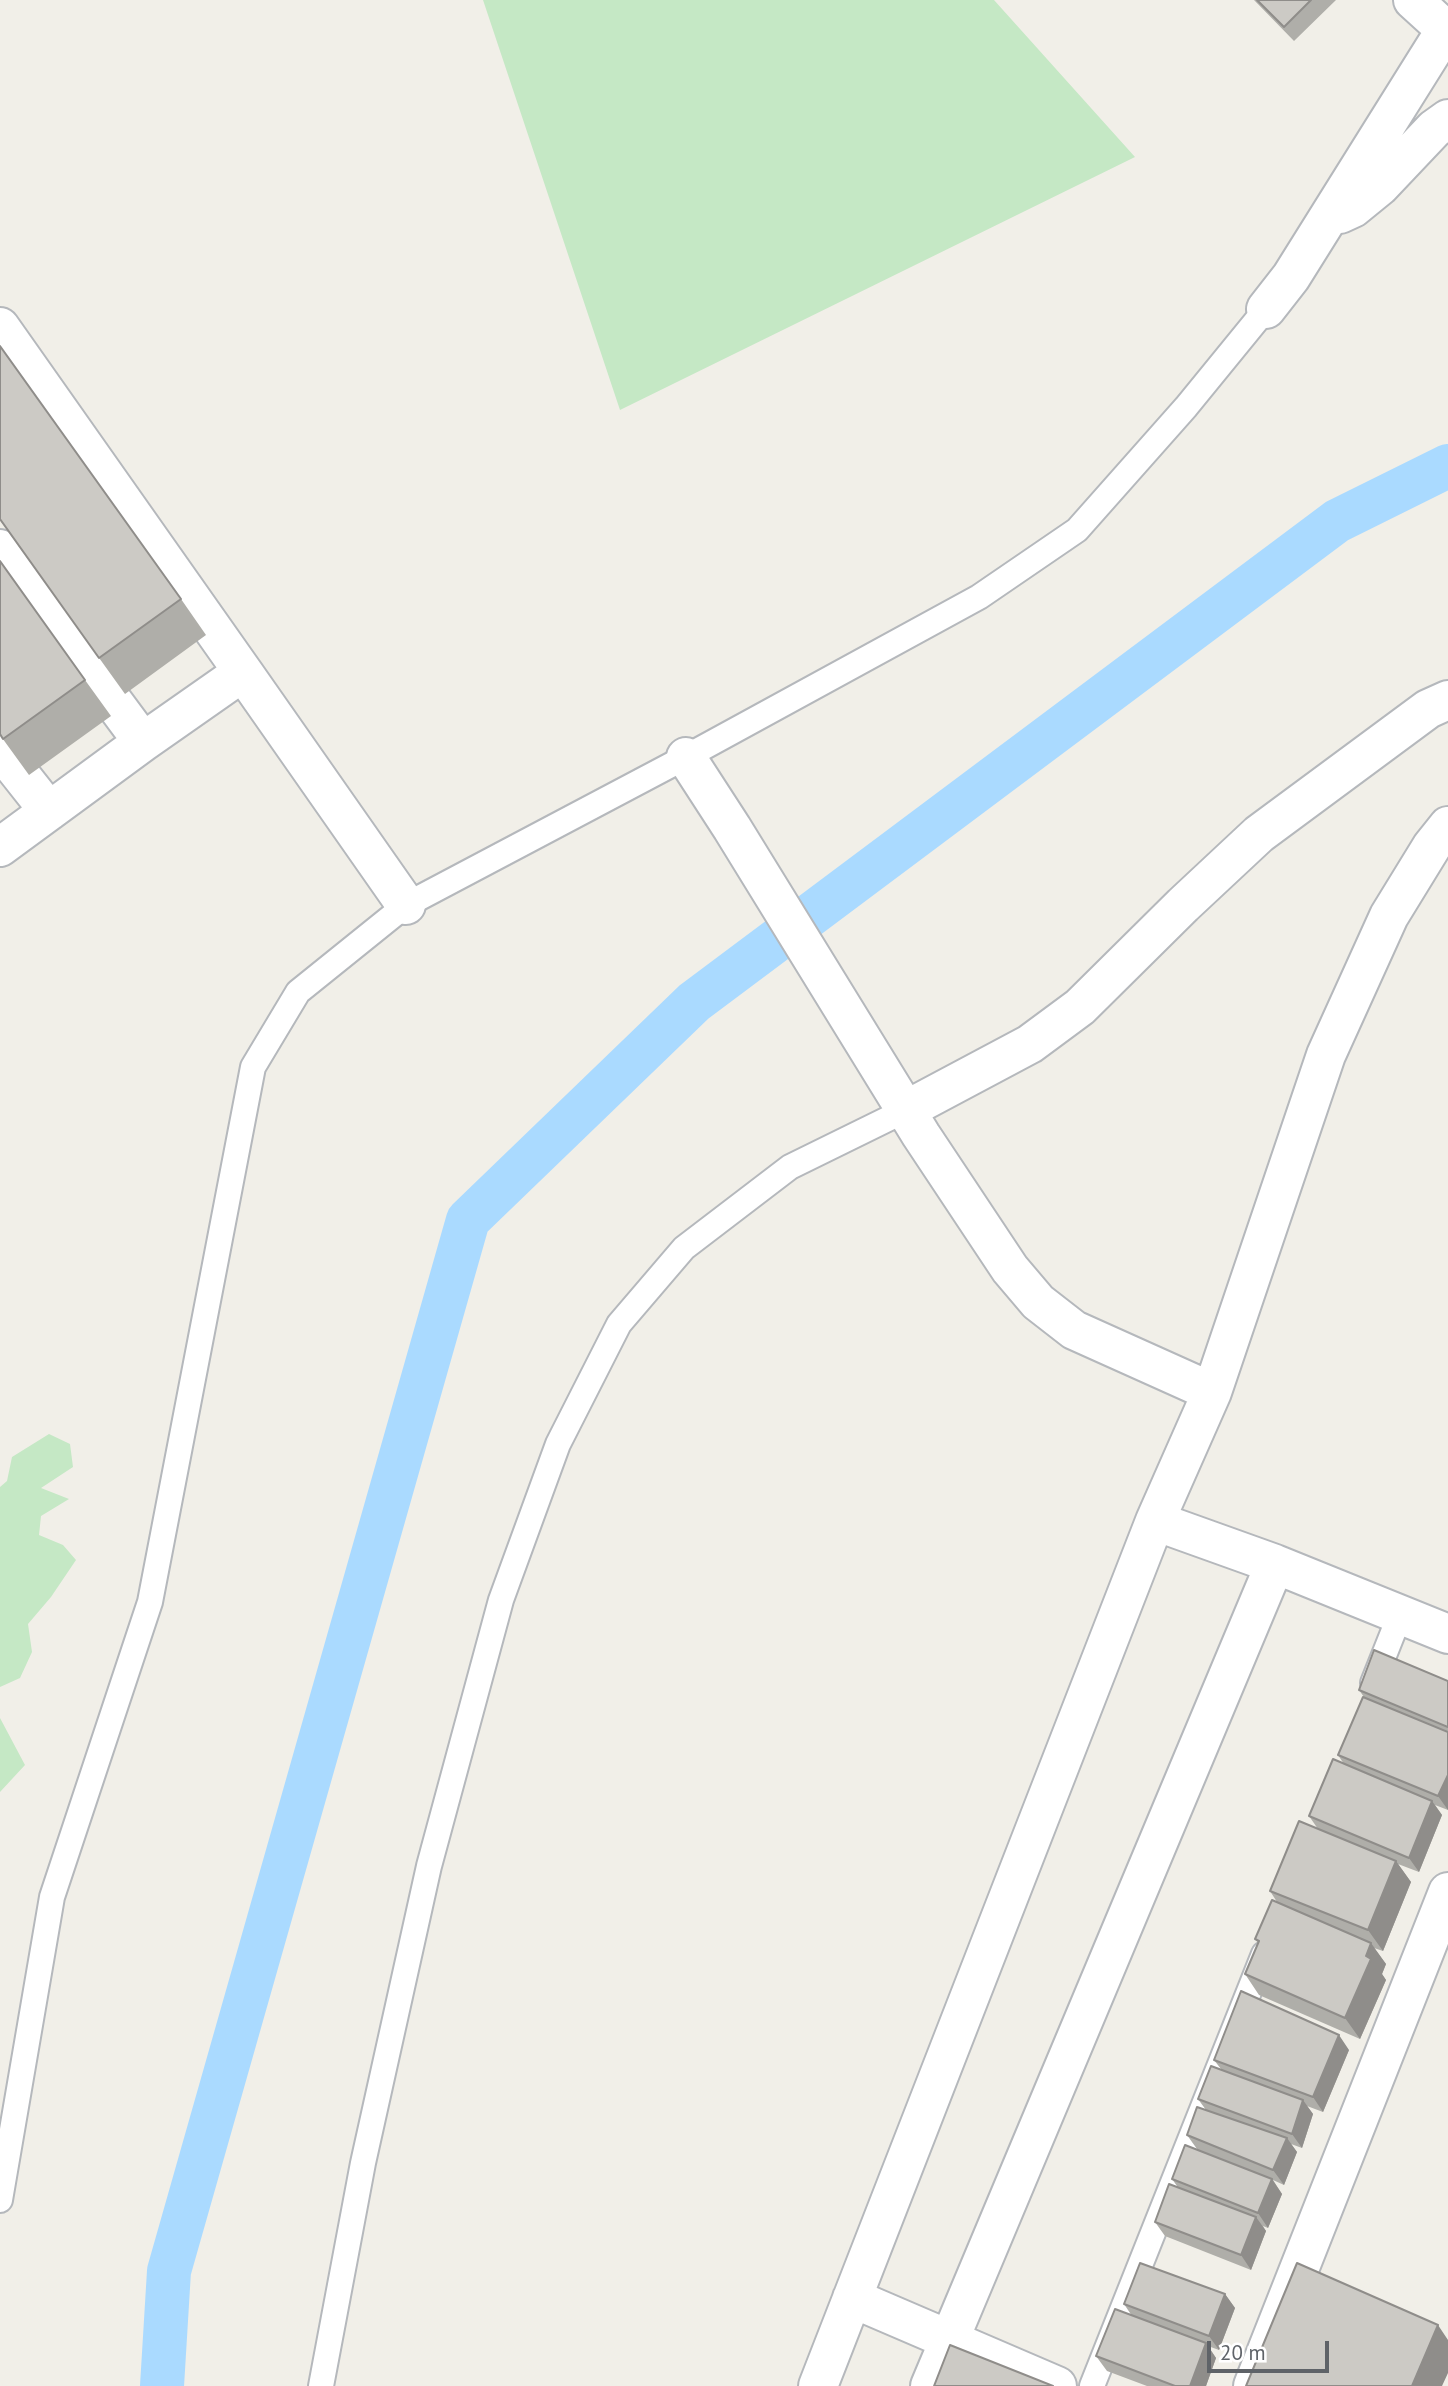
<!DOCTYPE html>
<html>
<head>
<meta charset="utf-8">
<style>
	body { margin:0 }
	#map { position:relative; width:1448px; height:2386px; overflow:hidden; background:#f1efe8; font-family:"PT Sans",sans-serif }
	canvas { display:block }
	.scale { position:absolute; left:1207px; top:2341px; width:122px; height:32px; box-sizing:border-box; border:4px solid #5f6368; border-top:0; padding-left:9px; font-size:21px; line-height:24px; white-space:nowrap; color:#5f6368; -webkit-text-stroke:5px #fff; paint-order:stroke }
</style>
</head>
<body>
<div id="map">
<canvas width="1448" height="2386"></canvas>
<div class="scale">20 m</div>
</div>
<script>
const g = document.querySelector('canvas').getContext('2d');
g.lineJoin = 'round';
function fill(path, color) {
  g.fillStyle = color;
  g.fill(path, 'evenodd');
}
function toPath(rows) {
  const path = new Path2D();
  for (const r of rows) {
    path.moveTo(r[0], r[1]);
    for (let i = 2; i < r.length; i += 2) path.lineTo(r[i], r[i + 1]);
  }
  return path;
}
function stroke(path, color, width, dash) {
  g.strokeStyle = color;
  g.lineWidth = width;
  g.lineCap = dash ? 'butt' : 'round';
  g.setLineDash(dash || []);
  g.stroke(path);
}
fill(toPath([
	[483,0,994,0,1135,157,620,410],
	[49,1434,70,1444,73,1467,41,1488,69,1499,41,1516,39,1535,63,1545,76,1560,51,1597,28,1624,32,1652,20,1678,0,1687,0,1487,7,1481,12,1457],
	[0,1718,25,1765,0,1792]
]), '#c5e8c5');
stroke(toPath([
	[162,2386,169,2271,468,1220,694,1002,1337,521,1448,466]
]), '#aadaff', 44);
const lane = toPath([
	[1373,1683,1400,1615],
	[0,2200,52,1897,150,1602,253,1067,298,992,406,905,686,757,979,597,1077,530,1186,407,1266,309],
	[321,2386,363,2163,429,1866,501,1600,558,1444,619,1324,684,1248,790,1167,906,1110],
	[1092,2386,1264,1954]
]);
const street = toPath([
	[1413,0,1446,30],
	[1340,214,1353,208,1380,186,1434,129,1448,119],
	[1266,309,1291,277,1448,26],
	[0,327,243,672],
	[0,549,143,742],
	[0,749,49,811],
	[686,757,732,828,921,1135,1010,1269,1038,1302,1074,1330,1212,1392],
	[0,847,143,742,243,672,406,905],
	[906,1110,1030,1044,1080,1007,1183,905,1259,834,1428,709,1448,700],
	[1155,1521,1275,1564,1448,1634],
	[852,2298,1057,2386],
	[818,2386,1155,1521,1212,1392,1326,1055,1389,916,1432,846,1448,826],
	[930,2386,1275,1564],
	[1253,2386,1448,1892]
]);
stroke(lane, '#b5b8bc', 28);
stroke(street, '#b5b8bc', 42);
stroke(lane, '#fff', 24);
stroke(street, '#fff', 38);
fill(toPath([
	[1254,0,1336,0,1294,41],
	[0,520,181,599,206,635,125,694],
	[85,680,111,716,29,775,0,735],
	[1448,1681,1448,1810,1435,1805,1442,1815,1419,1872,1398,1864,1411,1882,1383,1951,1374,1948,1386,1964,1382,1974,1386,1980,1360,2039,1259,1995,1245,1974,1258,1943,1255,1939,1277,1902,1270,1891,1318,1829,1309,1816,1344,1764,1338,1755,1364,1697,1359,1690],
	[1349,2050,1323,2112,1307,2106,1313,2114,1302,2148,1291,2144,1297,2152,1284,2185,1273,2180,1282,2194,1268,2228,1263,2226,1266,2231,1251,2270,1165,2236,1155,2222,1177,2186,1172,2179,1197,2149,1187,2135,1206,2110,1198,2099,1221,2069,1214,2060],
	[1225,2294,1235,2308,1219,2350,1208,2346,1216,2358,1206,2386,1147,2386,1107,2371,1096,2356,1132,2316,1124,2304]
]), '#afaea9');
fill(toPath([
	[1448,1775,1448,1810,1438,1796],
	[1432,1801,1442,1815,1419,1872,1409,1858],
	[1396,1861,1411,1882,1383,1951,1368,1930],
	[1371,1943,1386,1964,1382,1974,1386,1980,1360,2039,1345,2018,1366,1956],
	[1339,2035,1349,2050,1323,2112,1313,2097],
	[1303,2100,1313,2114,1302,2148,1292,2134],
	[1287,2138,1297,2152,1284,2185,1273,2170],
	[1272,2179,1282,2194,1268,2228,1258,2213],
	[1256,2217,1266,2231,1251,2270,1241,2255],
	[1225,2294,1235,2308,1219,2350,1209,2336],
	[1438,2325,1448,2340,1448,2373,1442,2386,1412,2386],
	[1206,2343,1216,2358,1206,2386,1190,2386]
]), '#8f8d8a');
const building = toPath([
	[1257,0,1311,0,1284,27,1257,0],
	[0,346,181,599,99,658,0,519,0,346],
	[0,561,85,680,3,739,0,734,0,561],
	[1374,1650,1448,1681,1448,1727,1359,1690,1374,1650],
	[1363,1697,1448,1732,1448,1775,1438,1796,1338,1755,1363,1697],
	[1333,1759,1432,1801,1409,1858,1309,1816,1333,1759],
	[1299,1821,1396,1861,1368,1930,1270,1891,1299,1821],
	[1272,1900,1371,1943,1366,1956,1371,1959,1345,2018,1245,1974,1259,1941,1255,1939,1272,1900],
	[1241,1991,1339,2035,1313,2097,1214,2060,1241,1991],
	[1211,2066,1303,2100,1292,2134,1198,2099,1211,2066],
	[1197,2107,1287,2138,1273,2170,1187,2135,1197,2107],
	[1185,2145,1272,2179,1258,2213,1172,2179,1185,2145],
	[1169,2184,1256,2217,1241,2255,1155,2222,1169,2184],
	[1140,2263,1225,2294,1209,2336,1124,2304,1140,2263],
	[1297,2263,1438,2325,1412,2386,1246,2386,1297,2263],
	[1115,2309,1206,2343,1190,2386,1175,2386,1096,2356,1115,2309],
	[950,2345,1053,2386,934,2386,950,2345]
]);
fill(building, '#cccac5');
stroke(building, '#8f8d8a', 2);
</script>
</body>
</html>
